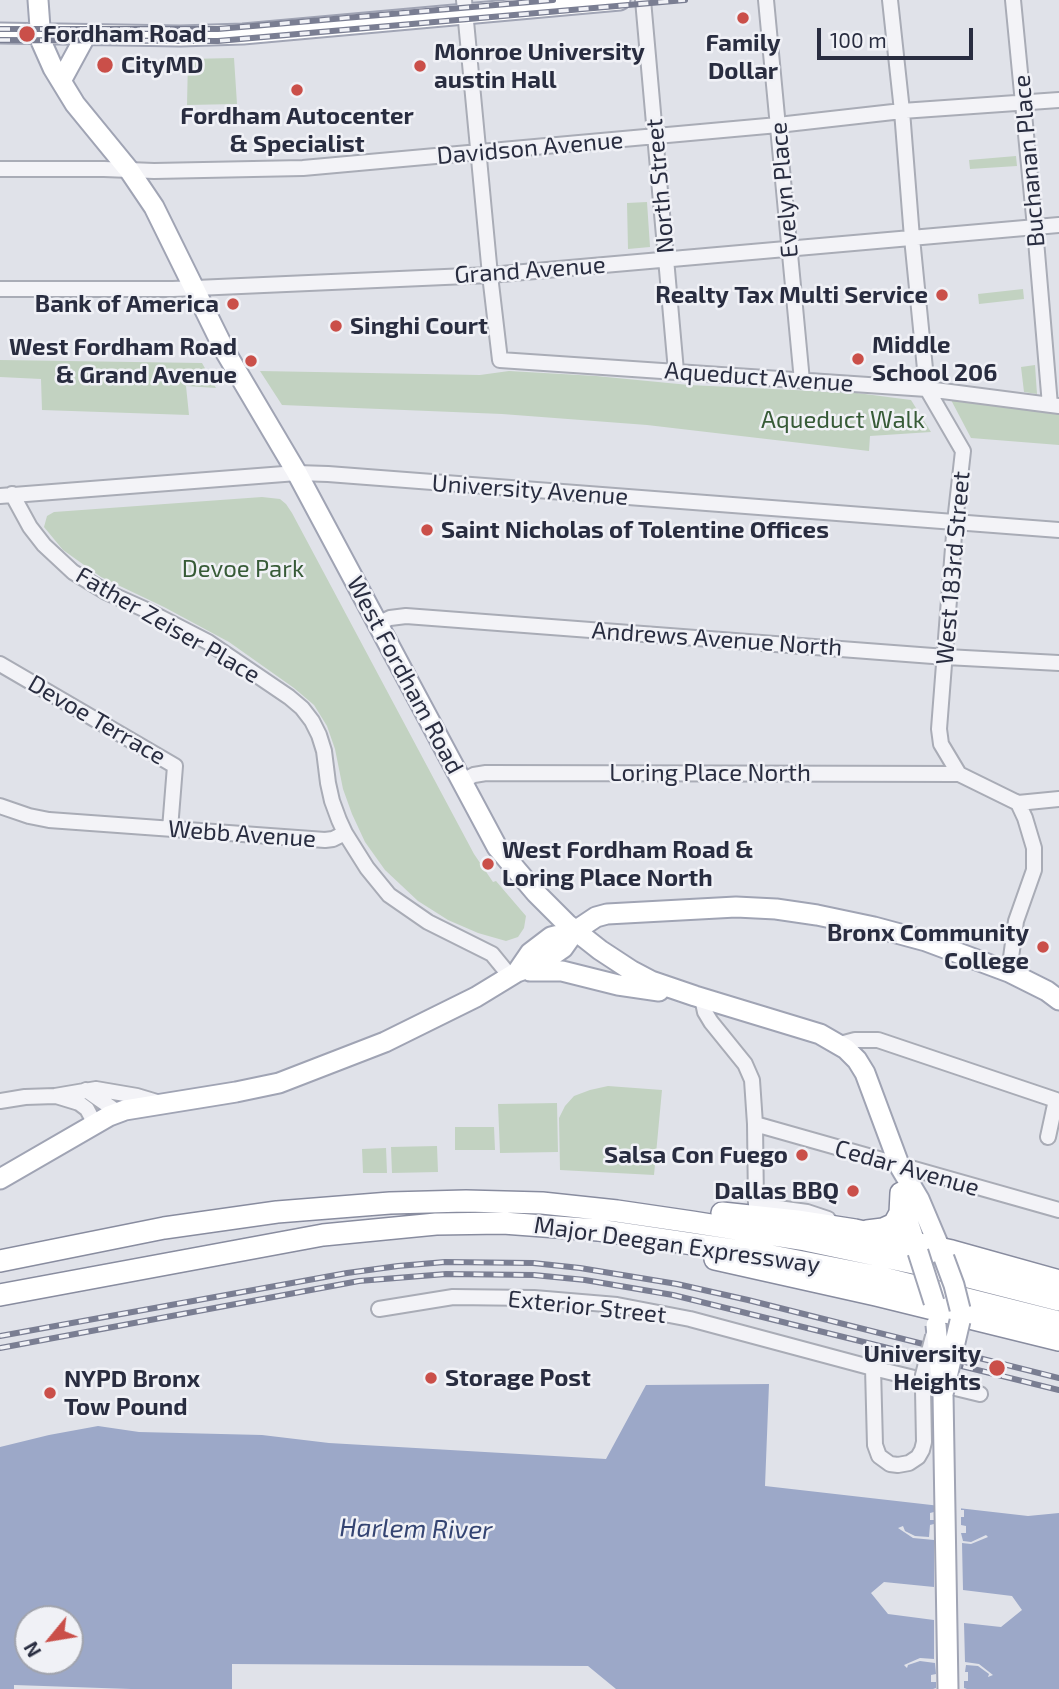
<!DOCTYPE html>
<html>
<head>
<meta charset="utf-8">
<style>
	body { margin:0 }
	#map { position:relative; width:1059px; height:1689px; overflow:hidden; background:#e0e2e9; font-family:"Exo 2",sans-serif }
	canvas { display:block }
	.north { position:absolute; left:14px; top:1605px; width:70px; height:70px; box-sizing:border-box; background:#f0f1f6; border:2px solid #a0a3ad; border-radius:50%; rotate:240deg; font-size:19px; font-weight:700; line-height:28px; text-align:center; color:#292d40 }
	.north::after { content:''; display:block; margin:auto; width:24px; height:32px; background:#ca4f49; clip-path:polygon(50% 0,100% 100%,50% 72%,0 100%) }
	.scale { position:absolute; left:817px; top:28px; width:156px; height:32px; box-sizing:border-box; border:4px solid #292d40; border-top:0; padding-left:9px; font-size:21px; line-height:24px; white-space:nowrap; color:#292d40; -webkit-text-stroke:5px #f0f1f6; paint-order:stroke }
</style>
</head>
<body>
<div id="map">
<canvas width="1059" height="1689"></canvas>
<div class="north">N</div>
<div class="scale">100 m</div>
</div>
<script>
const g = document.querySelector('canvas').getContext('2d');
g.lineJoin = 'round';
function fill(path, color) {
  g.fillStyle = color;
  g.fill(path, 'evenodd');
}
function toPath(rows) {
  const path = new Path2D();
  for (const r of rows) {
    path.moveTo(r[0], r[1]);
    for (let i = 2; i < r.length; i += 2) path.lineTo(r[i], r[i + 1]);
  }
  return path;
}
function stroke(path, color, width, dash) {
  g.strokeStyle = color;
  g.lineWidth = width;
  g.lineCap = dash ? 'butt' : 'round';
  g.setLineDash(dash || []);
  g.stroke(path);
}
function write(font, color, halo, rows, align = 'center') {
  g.font = font + ' "Exo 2",sans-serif';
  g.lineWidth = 5;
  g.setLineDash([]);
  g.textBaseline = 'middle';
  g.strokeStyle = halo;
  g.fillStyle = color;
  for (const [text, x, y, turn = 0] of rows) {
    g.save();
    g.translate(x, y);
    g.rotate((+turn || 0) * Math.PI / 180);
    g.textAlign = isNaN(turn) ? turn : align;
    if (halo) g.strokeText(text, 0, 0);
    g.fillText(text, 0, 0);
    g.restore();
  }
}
fill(toPath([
	[234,58,237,104,187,105,188,59],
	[1016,156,1017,166,970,169,969,160],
	[647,202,650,247,628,249,627,203],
	[1023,289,1024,299,979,304,978,294],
	[0,360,202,363,216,388,186,386,189,415,42,410,41,379,0,377],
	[1035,365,1037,394,1024,392,1021,367],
	[260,371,480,375,509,371,596,376,689,385,857,393,911,400,931,432,870,436,869,451,647,425,502,414,282,405],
	[950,398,1059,412,1059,445,971,438],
	[262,497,280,499,286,504,292,513,474,854,493,882,496,881,526,916,524,928,518,937,506,941,478,933,448,920,418,901,385,870,365,842,352,814,343,789,335,749,327,726,314,705,294,688,229,642,164,607,101,577,63,550,44,527,47,516,54,512],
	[608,1086,662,1090,654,1175,560,1170,559,1118,565,1106,574,1096,590,1090],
	[557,1103,558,1152,500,1153,498,1104],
	[455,1127,494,1127,495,1150,455,1150],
	[437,1146,438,1172,392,1173,391,1147],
	[386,1148,387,1173,363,1173,362,1149]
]), '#c2d2c1');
fill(toPath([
	[769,1384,765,1486,1028,1516,1059,1513,1059,1689,616,1689,588,1666,232,1664,232,1689,131,1689,14,1685,14,1689,0,1689,0,1447,49,1435,98,1426,139,1432,262,1435,329,1443,606,1459,646,1385],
	[28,1619,70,1619,70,1661,28,1661]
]), '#9ca8c8');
fill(toPath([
	[934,1502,961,1505,961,1510,964,1510,964,1517,961,1517,961,1525,966,1526,966,1533,961,1533,963,1541,971,1542,986,1535,988,1537,971,1544,962,1543,963,1590,1012,1596,1022,1610,1001,1627,964,1623,965,1662,979,1664,993,1675,988,1677,989,1674,978,1666,966,1665,965,1672,968,1672,968,1681,964,1681,964,1688,967,1689,933,1689,936,1688,936,1682,931,1682,931,1675,936,1674,935,1663,920,1661,908,1665,907,1668,904,1665,920,1658,934,1659,934,1620,888,1614,871,1593,884,1582,934,1587,934,1540,913,1538,898,1528,903,1526,905,1531,915,1536,929,1537,930,1525,934,1524,934,1520,930,1520,930,1513,934,1512]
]), '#e0e2e9');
const minor = toPath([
	[464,0,490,275,500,360,927,389,1059,406],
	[643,0,676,371],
	[766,0,802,381],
	[890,0,902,111,912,238,927,389,963,451,955,522,939,729,941,744,959,774,1018,803,1025,818,1034,848,1034,870,1016,921,1009,972],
	[1013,0,1034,217,1050,405],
	[0,169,104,169,154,171,303,168,778,125,902,111,1059,100],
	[0,289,173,289,490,275,1059,225],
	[12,494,30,527,44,545,73,572,106,592,144,609,208,642,289,697,302,708,312,721,319,735,324,751,328,783,332,801,339,820,345,833,367,868,389,895,428,922,492,954,510,976],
	[0,496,297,473,328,474,1059,530],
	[377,624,390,618,406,616,946,657,1059,663],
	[0,664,175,766,170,829],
	[462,781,474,775,486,773,959,774],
	[1018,803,1059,799],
	[0,806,29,816,49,820,325,840,333,839,345,833],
	[702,998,705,1012,711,1022,745,1064,752,1080,755,1124,756,1205,807,1212,828,1219],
	[840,1044,855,1040,878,1040,1056,1100,1048,1137],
	[86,1090,119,1113],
	[56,1096,79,1103,87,1109,95,1124],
	[0,1101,25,1097,55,1096,96,1089,137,1096,157,1102],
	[755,1124,1059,1210],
	[379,1309,453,1297,534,1298,617,1305,690,1319,873,1368,980,1394],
	[873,1368,875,1445,879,1456,890,1464,898,1465,909,1463,918,1457,922,1450,924,1442,923,1390]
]);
const major = toPath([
	[38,0,41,41,53,68,75,104,129,170,154,207,226,353,297,473,497,847,536,893,567,924,600,950,632,971,651,981,695,996,820,1034,846,1049,857,1060,865,1073,900,1167,919,1199,944,1258],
	[0,33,180,36,243,34,620,0],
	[61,81,86,35],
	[530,971,562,971,618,985,659,991],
	[517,972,530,953,551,937,575,931],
	[0,1179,109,1116,125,1110,236,1092,279,1083,385,1042,476,997,517,972,540,964,563,948,575,931,596,917,607,914,736,907,776,909,817,915,874,927,926,941,1009,972,1047,991,1059,1000],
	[902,1195,907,1218,918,1252],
	[943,1394,948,1689]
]);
const highway = toPath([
	[722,1213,797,1221,855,1230,952,1251,1059,1281],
	[867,1231,883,1229,894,1224,900,1213,901,1193],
	[715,1259,876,1295,1059,1340],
	[0,1261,164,1228,277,1212,390,1203,466,1201,542,1203,617,1211,692,1222,805,1240,918,1264,1059,1300],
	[0,1295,323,1235,436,1224,503,1223,598,1230,767,1255,879,1277,1059,1322]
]);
stroke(minor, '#a9acb6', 18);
stroke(major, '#a0a4b4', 23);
stroke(highway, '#888c9f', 24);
stroke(minor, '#f3f3f7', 14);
stroke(major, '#fff', 19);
stroke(highway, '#fff', 21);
const rail = toPath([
	[0,29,218,29,553,0],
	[0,40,218,41,685,0],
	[0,1336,347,1273,398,1266,445,1262,533,1263,580,1268,677,1284,748,1300,1059,1378],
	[0,1348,359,1281,446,1274,534,1275,585,1280,673,1295,1059,1390]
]);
stroke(rail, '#7a7e92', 6);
stroke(rail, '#f0f1f6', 3.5, [10]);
const minorBridge = toPath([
	[923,1390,923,1375,933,1336]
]);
const majorBridge = toPath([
	[918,1252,934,1302],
	[944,1258,954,1285,960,1309],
	[936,1325,941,1379],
	[943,1394,960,1321]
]);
stroke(minorBridge, '#a9acb6', 18, []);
stroke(majorBridge, '#a0a4b4', 23, []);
stroke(minorBridge, '#f3f3f7', 14);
stroke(majorBridge, '#fff', 19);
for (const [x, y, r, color] of [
	[743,18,7,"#ca4f49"],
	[27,34,9,"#ca4f49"],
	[105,65,9,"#ca4f49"],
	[420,66,7,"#ca4f49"],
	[297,90,7,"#ca4f49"],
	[942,295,7,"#ca4f49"],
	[233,304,7,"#ca4f49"],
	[336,326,7,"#ca4f49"],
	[858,359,7,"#ca4f49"],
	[251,361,7,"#ca4f49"],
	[427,530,7,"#ca4f49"],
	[488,864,7,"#ca4f49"],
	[1043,947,7,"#ca4f49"],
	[802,1155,7,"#ca4f49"],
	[853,1191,7,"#ca4f49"],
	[997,1368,9,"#ca4f49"],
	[431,1378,7,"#ca4f49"],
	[50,1393,7,"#ca4f49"]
]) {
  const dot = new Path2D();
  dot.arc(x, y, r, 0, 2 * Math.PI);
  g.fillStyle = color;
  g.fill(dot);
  stroke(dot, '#f0f1f6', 2.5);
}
write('bold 24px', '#292d40', '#f0f1f6', [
	["Fordham Road",43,34],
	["Family",743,43,"center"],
	["Dollar",743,71,"center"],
	["Monroe University",434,52],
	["austin Hall",434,80],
	["CityMD",121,65],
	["Fordham Autocenter",297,116,"center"],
	["& Specialist",297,144,"center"],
	["Realty Tax Multi Service",928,295,"right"],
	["Bank of America",219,304,"right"],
	["Singhi Court",350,326],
	["Middle",872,345],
	["School 206",872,373],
	["West Fordham Road",237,347,"right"],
	["& Grand Avenue",237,375,"right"],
	["Saint Nicholas of Tolentine Offices",441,530],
	["West Fordham Road &",502,850],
	["Loring Place North",502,878],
	["Bronx Community",1029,933,"right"],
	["College",1029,961,"right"],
	["Salsa Con Fuego",788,1155,"right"],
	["Dallas BBQ",839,1191,"right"],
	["University",981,1354,"right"],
	["Heights",981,1382,"right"],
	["Storage Post",445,1378],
	["NYPD Bronx",64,1379],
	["Tow Pound",64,1407]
], 'left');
write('24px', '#292d40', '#f0f1f6', [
	["Davidson Avenue",530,148,-5],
	["Buchanan Place",1029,161,-95],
	["North Street",660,186,-95],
	["Evelyn Place",784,190,-95],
	["Grand Avenue",530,270,-4],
	["Aqueduct Avenue",759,377,4],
	["University Avenue",530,490,4],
	["West 183rd Street",953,568,-85],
	["Father Zeiser Place",168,625,30],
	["Andrews Avenue North",717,639,4],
	["West Fordham Road",405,675,62],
	["Devoe Terrace",97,720,30],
	["Loring Place North",710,773],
	["Webb Avenue",242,834,4],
	["Cedar Avenue",907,1168,16],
	["Major Deegan Expressway",677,1245,8],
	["Exterior Street",587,1307,6]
]);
write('24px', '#375b37', '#f0f1f6', [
	["Aqueduct Walk",843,420],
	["Devoe Park",243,569]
]);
write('italic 26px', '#344472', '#f0f1f6', [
	["Harlem River",416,1529,1]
]);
</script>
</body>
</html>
